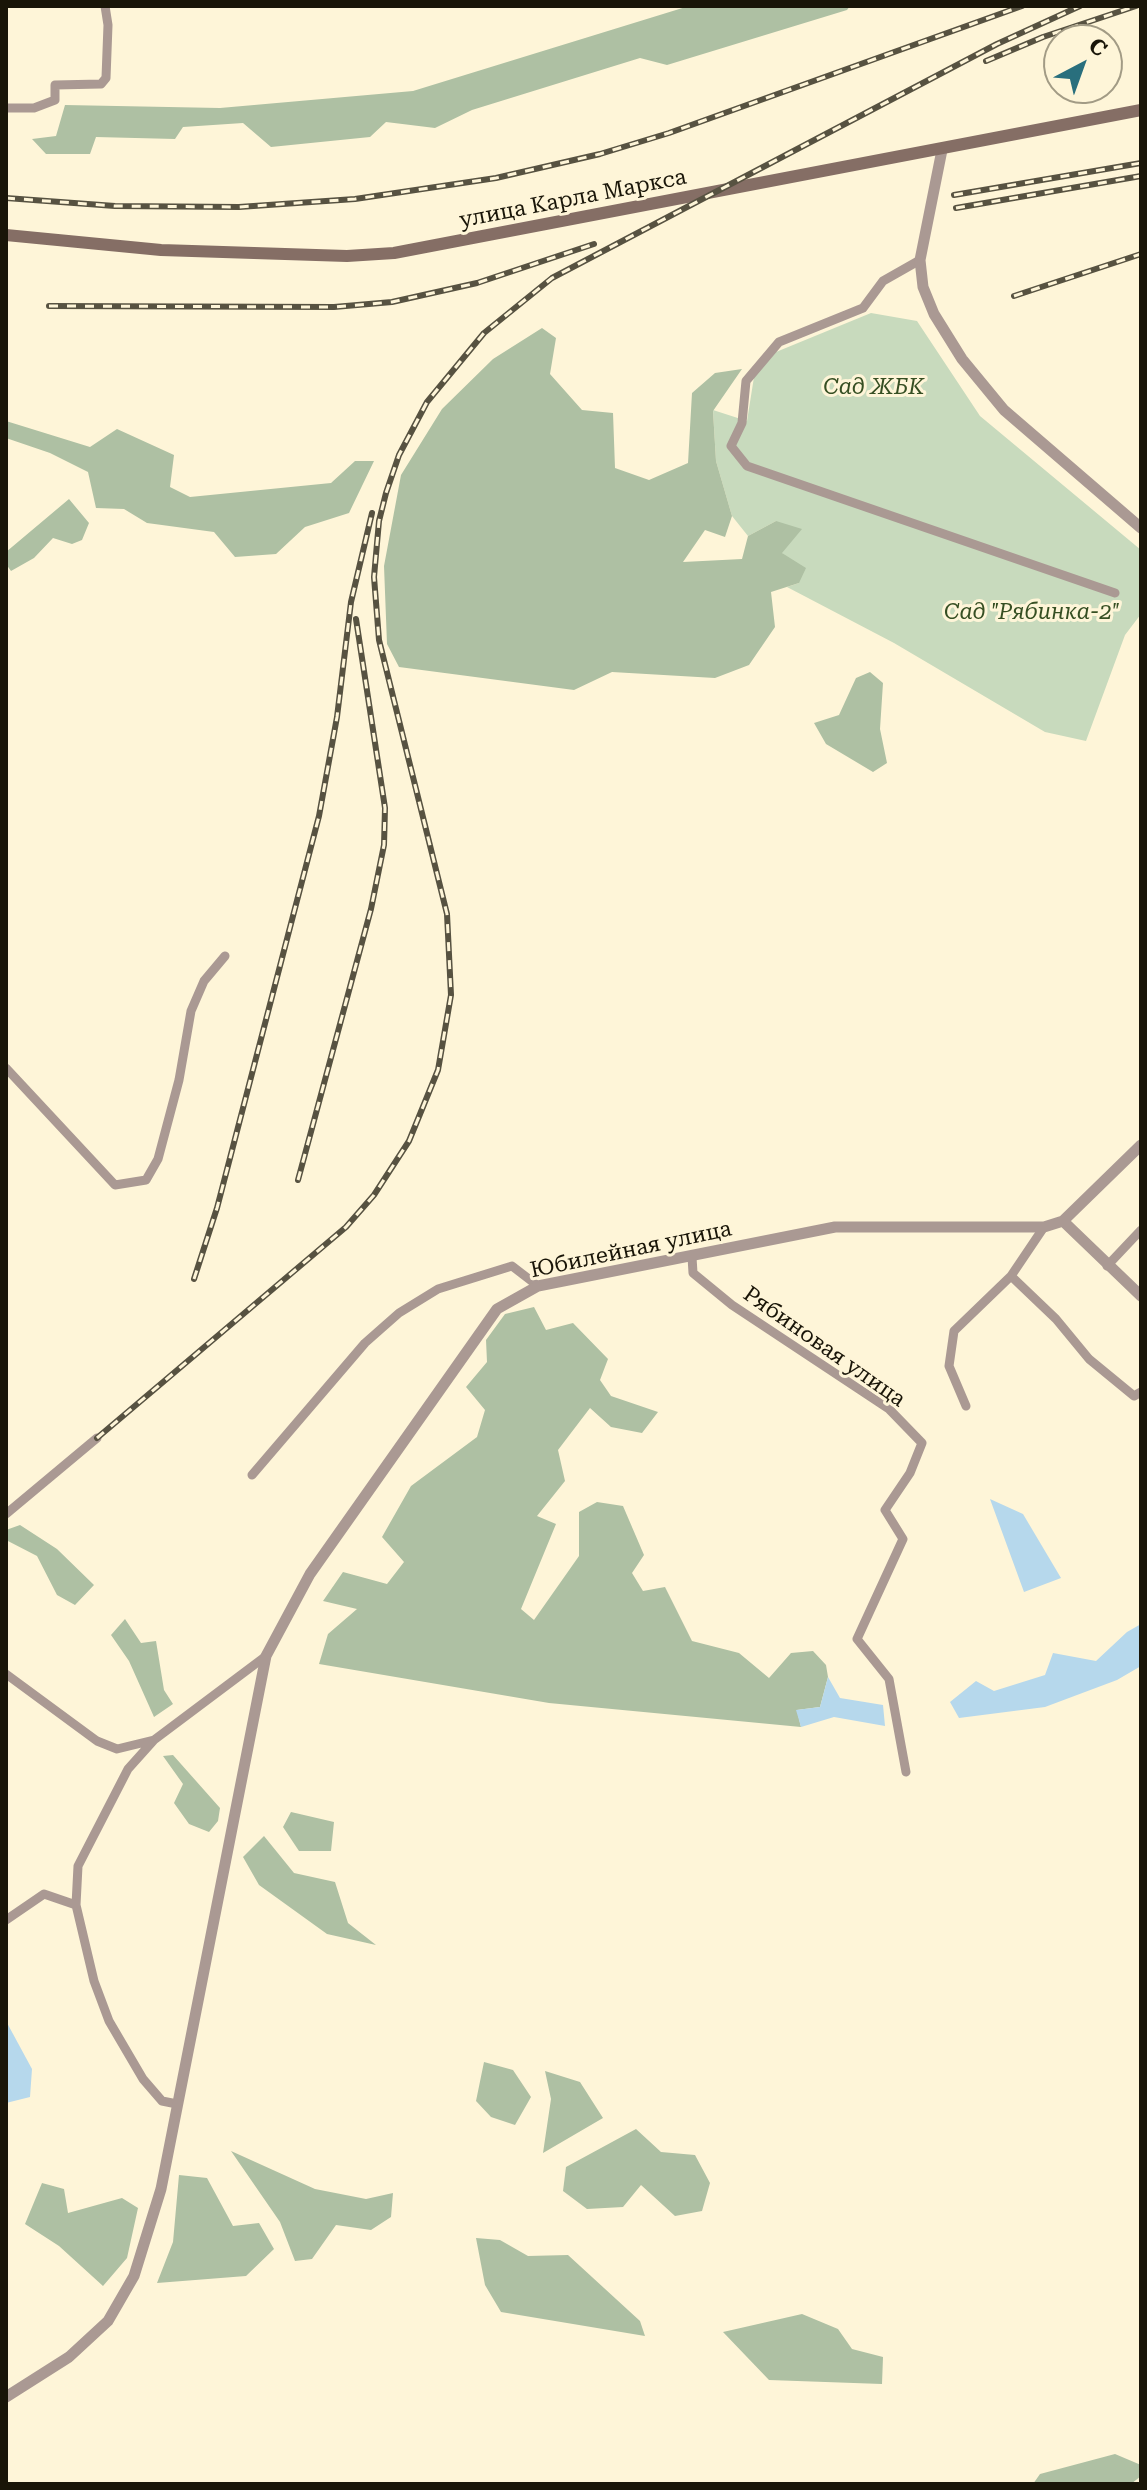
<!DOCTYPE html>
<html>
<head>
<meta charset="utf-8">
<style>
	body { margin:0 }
	#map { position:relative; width:1147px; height:2490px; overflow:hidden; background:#fef5d8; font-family:"Roboto Serif",serif }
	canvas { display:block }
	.frame { position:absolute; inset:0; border:8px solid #191508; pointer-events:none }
	.north { position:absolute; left:1043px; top:24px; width:80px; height:80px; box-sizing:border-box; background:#fef5d8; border:2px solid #a29b85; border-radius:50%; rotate:41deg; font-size:22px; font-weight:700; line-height:32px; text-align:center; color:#191508 }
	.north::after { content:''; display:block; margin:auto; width:28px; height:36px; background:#296f7d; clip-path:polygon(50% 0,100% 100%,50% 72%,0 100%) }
</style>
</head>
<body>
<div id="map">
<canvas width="1147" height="2490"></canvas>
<div class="frame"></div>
<div class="north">С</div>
</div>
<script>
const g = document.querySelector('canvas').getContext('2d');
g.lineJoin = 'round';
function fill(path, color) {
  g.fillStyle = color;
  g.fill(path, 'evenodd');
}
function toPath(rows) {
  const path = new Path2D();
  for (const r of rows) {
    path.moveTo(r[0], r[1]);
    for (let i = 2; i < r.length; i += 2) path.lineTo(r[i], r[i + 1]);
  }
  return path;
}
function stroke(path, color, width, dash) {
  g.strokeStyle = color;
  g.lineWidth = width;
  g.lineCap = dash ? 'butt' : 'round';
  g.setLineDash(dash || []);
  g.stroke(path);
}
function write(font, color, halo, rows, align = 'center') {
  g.font = font + ' "Roboto Serif",serif';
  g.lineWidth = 6;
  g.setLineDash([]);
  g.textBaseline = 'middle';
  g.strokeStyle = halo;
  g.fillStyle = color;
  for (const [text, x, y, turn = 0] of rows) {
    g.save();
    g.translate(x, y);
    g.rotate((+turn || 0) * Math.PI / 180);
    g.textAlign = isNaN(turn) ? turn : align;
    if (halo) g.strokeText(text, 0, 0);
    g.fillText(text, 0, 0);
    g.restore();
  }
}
fill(toPath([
	[871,313,917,321,980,416,1141,550,1141,614,1125,635,1086,741,1045,732,894,643,787,587,799,583,782,553,776,521,748,536,732,516,716,461,713,410,747,421,754,377,776,352]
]), '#c8dabd');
fill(toPath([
	[689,6,850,6,847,10,667,65,640,58,472,110,435,128,386,122,370,137,271,147,243,123,183,127,175,139,96,137,90,154,46,154,32,139,56,136,65,105,220,108,413,91],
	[542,328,556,338,550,374,582,410,613,413,615,468,649,480,688,463,692,393,715,373,742,369,713,411,716,461,732,516,725,537,705,530,683,562,742,559,748,536,776,521,802,529,782,553,806,568,799,583,771,592,775,627,749,665,715,678,612,672,574,690,399,667,387,644,384,566,401,475,442,409,493,359],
	[6,421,90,447,117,429,174,455,170,487,190,497,331,483,355,461,374,461,349,513,305,527,276,554,235,557,214,532,147,523,124,509,96,508,88,472,50,453,6,438],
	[69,499,89,523,82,540,72,544,53,538,34,558,11,571,6,564,6,552],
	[870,672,883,683,880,729,887,763,873,772,826,744,814,723,839,715,856,678],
	[534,1307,546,1330,573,1323,608,1359,600,1380,611,1396,658,1412,642,1433,611,1427,590,1408,558,1450,565,1481,537,1516,556,1524,521,1609,534,1620,579,1556,579,1512,597,1502,623,1506,644,1555,632,1573,643,1591,665,1587,692,1641,739,1653,769,1678,791,1653,813,1651,826,1665,828,1677,820,1707,797,1710,801,1727,549,1703,319,1664,328,1634,357,1609,323,1601,343,1572,387,1584,404,1562,382,1537,411,1486,477,1437,485,1410,466,1387,487,1362,486,1340,505,1314],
	[20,1525,57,1549,94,1585,75,1605,57,1595,37,1556,6,1540,6,1530],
	[125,1619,141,1643,156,1641,164,1690,173,1704,154,1717,129,1661,111,1635],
	[173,1755,220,1808,218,1821,209,1832,189,1824,174,1803,183,1784,163,1756],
	[291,1812,334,1822,331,1851,299,1851,283,1827],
	[264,1836,294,1873,335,1882,348,1923,376,1945,327,1934,259,1885,243,1857],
	[484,2062,513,2070,531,2097,515,2125,491,2117,476,2101],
	[545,2071,580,2082,603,2118,543,2153,551,2099],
	[636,2129,661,2152,695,2155,710,2183,702,2211,675,2216,641,2185,623,2207,587,2209,563,2191,566,2167],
	[231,2151,315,2189,366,2199,393,2193,391,2217,371,2230,336,2225,312,2259,295,2261,280,2222],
	[179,2175,207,2178,233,2226,259,2223,274,2249,246,2276,157,2283,173,2242],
	[42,2183,64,2189,68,2213,122,2198,138,2208,127,2258,103,2286,59,2246,25,2224],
	[476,2238,500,2240,528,2256,568,2255,640,2321,645,2336,501,2312,485,2285],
	[802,2314,838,2329,852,2349,883,2357,882,2384,769,2380,723,2332],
	[1115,2454,1141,2465,1141,2476,1131,2484,1033,2484,1040,2474]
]), '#aec0a3');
fill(toPath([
	[990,1499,1023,1514,1061,1578,1024,1592],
	[1141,1624,1141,1666,1117,1680,1045,1707,959,1718,950,1702,976,1681,994,1691,1045,1675,1053,1653,1096,1661,1127,1632],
	[828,1677,840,1698,883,1705,885,1726,834,1717,801,1727,796,1710,820,1707],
	[6,2021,32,2069,30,2097,6,2103]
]), '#b6d8ec');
stroke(toPath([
	[6,108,34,108,55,100,55,85,101,84,106,78,108,25,105,6],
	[920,260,883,281,863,308,779,342,746,381,742,423,731,446,747,466,1115,593],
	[6,1068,115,1185,146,1180,158,1159,179,1080,191,1011,204,981,225,956],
	[692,1257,693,1273,732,1305,889,1409,922,1443,910,1473,885,1510,903,1539,857,1639,889,1679,906,1772],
	[1107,1266,1141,1230],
	[1011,1276,1056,1319,1089,1359,1134,1396,1141,1392],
	[966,1406,949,1366,954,1331,1011,1276,1044,1227],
	[252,1475,365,1343,399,1313,438,1289,512,1266,538,1286],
	[6,1514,97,1438],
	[6,1674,97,1741,117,1749,154,1740],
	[6,1920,44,1894,76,1905],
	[177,2104,162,2101,143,2079,109,2021,94,1981,76,1905,78,1866,128,1769,154,1740,266,1656]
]), '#aa9993', 9);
stroke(toPath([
	[942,150,920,260,923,287,934,314,962,359,1004,410,1141,528],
	[1063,1221,1141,1296],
	[6,2397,69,2357,108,2321,134,2276,161,2189,266,1656,310,1574,497,1309,538,1286,835,1227,1044,1227,1063,1221,1141,1145]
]), '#aa9993', 11);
stroke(toPath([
	[6,235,161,250,347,256,394,253,1141,110]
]), '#856e65', 12);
const rail = toPath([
	[986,61,1043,37,1136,6],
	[954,195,1141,163],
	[6,198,115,206,239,207,355,199,496,178,600,154,669,133,1022,6],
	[956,208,1141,176],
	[1014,296,1141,254],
	[49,306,334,307,392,302,477,283,594,244],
	[298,1180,371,909,384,845,385,808,356,619],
	[194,1279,217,1208,319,816,337,717,351,602,372,513],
	[97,1438,346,1227,374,1195,409,1141,438,1070,451,995,447,914,379,640,374,577,379,521,386,493,399,455,427,402,484,333,552,278,997,44,1080,6]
]);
stroke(rail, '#575241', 6);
stroke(rail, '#fef5d8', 3, [9]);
write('22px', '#191508', '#fef5d8', [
	["улица Карла Маркса",573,199,-11],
	["Юбилейная улица",631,1250,-12],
	["Рябиновая улица",824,1347,35]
]);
write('italic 22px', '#364f23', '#fef5d8', [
	["Сад ЖБК",874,388],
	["Сад \"Рябинка-2\"",1032,613]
]);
</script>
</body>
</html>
